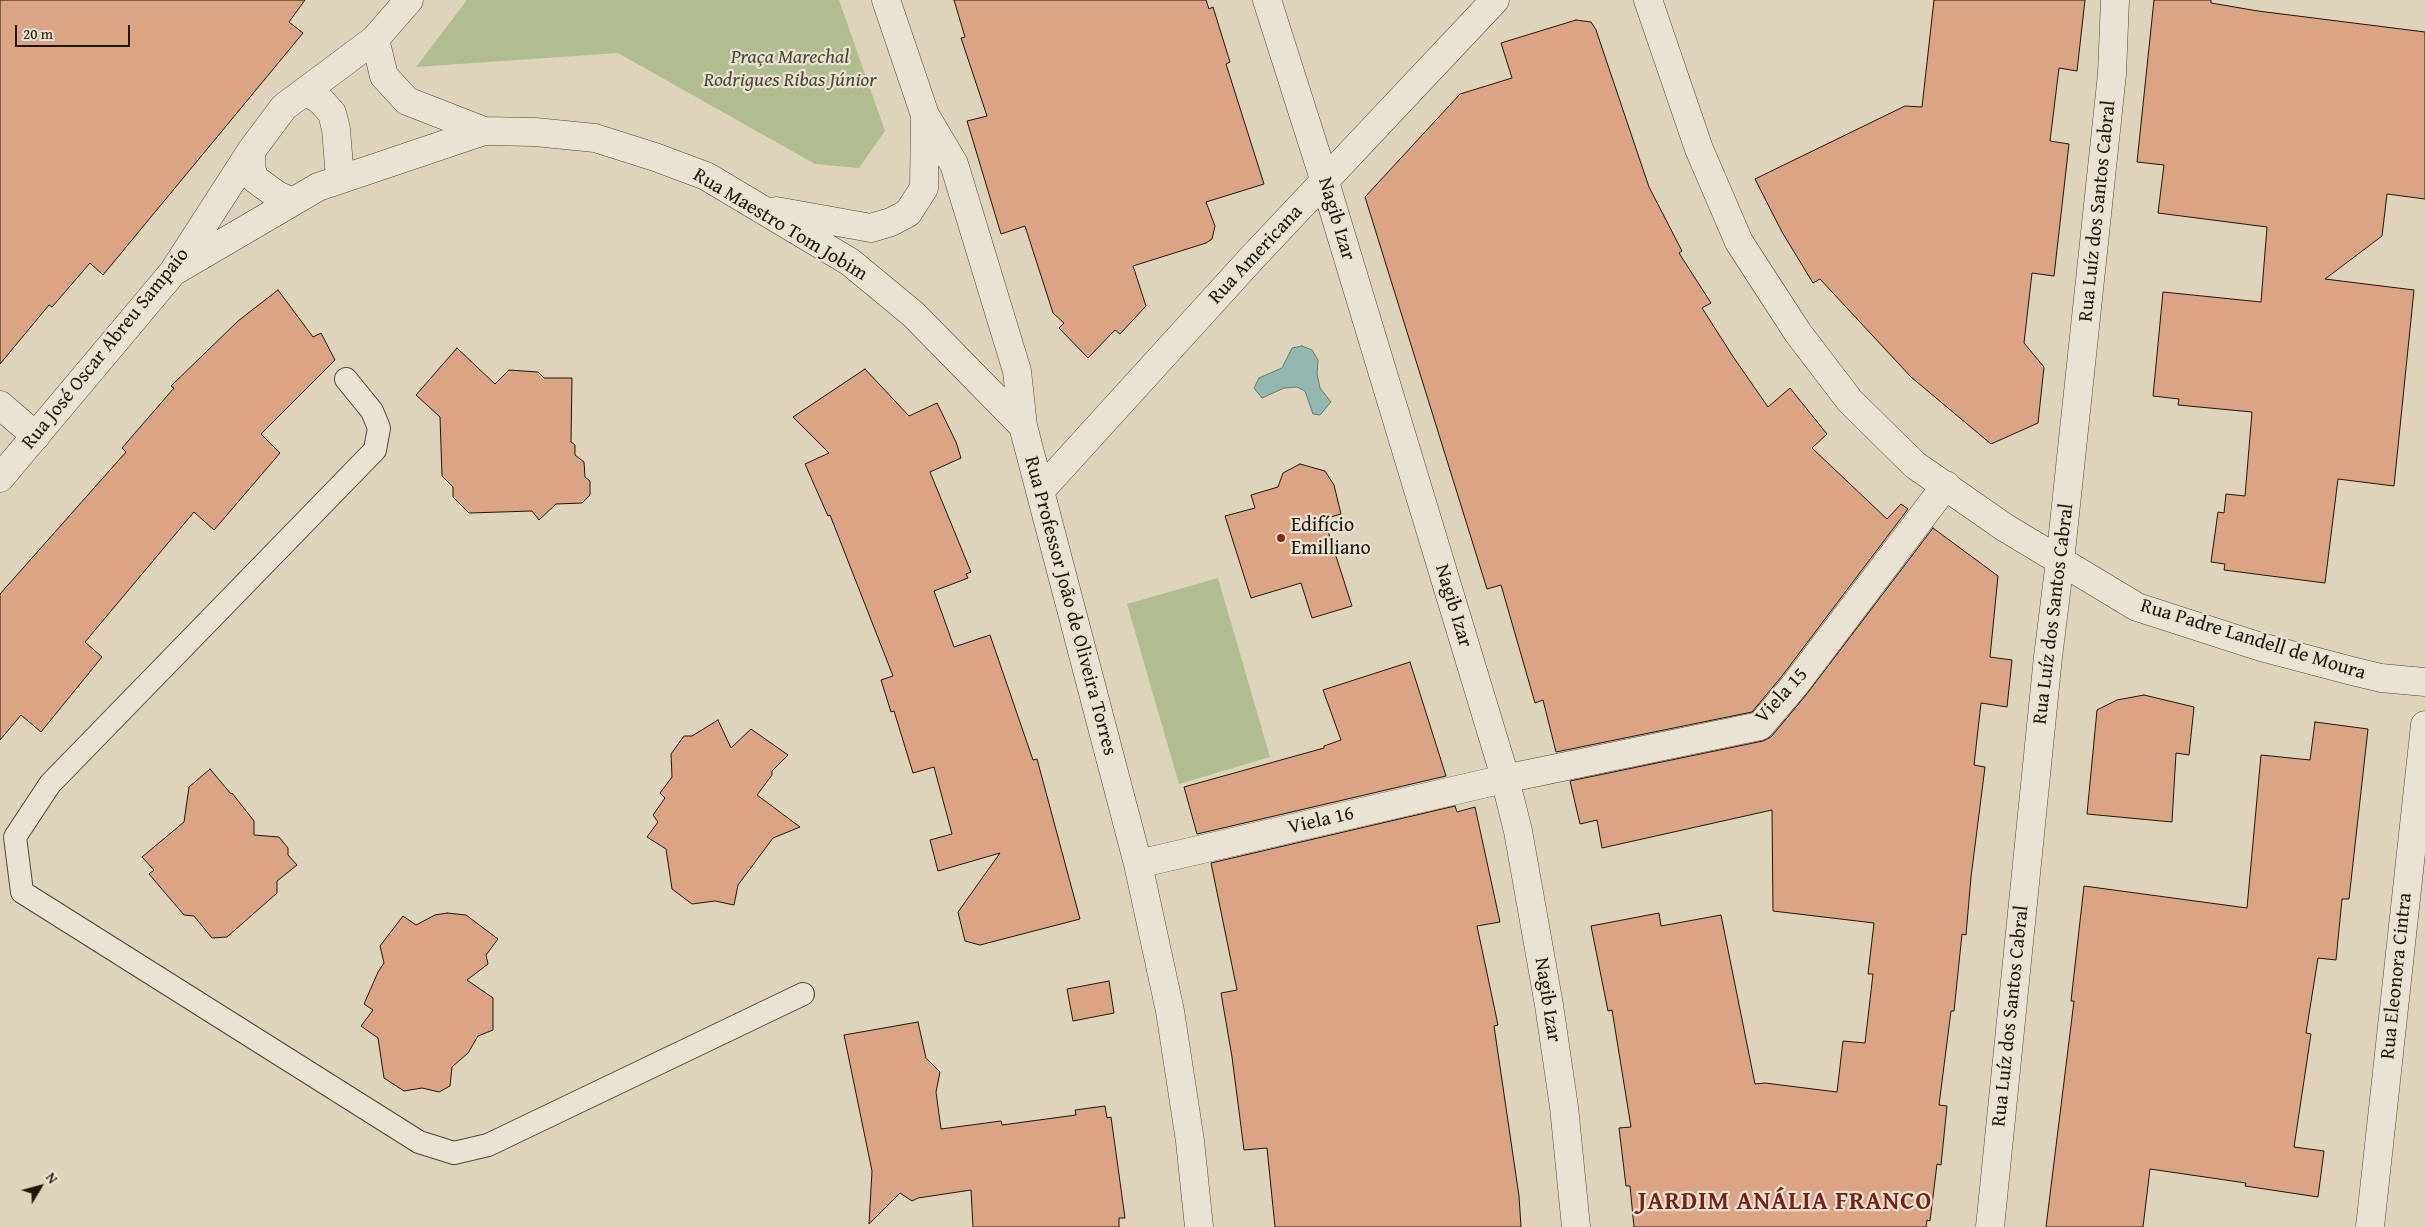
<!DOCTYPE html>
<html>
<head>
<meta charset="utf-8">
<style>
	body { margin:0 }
	#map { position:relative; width:2425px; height:1227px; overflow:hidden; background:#ded4bb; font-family:"Gentium Book Plus",serif }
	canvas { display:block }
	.north { position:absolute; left:15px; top:1162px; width:50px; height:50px; -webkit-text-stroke:4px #eae3d3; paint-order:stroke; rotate:53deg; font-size:14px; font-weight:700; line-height:20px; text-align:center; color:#211609 }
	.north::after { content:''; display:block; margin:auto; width:18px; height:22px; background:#211609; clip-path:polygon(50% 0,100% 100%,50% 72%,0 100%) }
	.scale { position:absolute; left:15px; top:25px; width:115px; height:22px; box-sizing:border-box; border:2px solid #211609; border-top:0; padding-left:6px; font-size:15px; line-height:18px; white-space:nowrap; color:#211609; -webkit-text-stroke:4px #eae3d3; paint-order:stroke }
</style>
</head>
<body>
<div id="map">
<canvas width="2425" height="1227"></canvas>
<div class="north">N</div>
<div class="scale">20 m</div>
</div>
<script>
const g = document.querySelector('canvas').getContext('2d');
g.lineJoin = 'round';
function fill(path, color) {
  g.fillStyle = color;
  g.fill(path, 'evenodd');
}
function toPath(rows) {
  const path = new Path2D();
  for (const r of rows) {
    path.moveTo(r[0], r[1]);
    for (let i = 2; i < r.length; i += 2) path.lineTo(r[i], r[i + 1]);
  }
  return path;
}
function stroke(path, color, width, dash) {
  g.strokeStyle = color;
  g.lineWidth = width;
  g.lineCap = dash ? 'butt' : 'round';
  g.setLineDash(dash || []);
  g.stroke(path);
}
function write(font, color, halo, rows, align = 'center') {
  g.font = font + ' "Gentium Book Plus",serif';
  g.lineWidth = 4.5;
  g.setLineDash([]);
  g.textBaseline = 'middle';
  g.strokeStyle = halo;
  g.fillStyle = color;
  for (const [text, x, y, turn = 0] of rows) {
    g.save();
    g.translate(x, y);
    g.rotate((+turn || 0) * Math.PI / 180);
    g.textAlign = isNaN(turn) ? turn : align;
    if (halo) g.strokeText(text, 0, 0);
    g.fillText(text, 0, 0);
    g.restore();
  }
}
fill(toPath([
	[467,0,839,0,885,131,859,168,815,164,618,53,416,67],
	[1218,578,1270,757,1179,784,1127,604]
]), '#b1bd90');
const water = toPath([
	[1302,346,1312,350,1318,360,1317,374,1320,388,1331,402,1320,415,1313,414,1305,391,1297,387,1284,388,1262,398,1254,388,1259,378,1282,368,1292,348,1302,346]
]);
fill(water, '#93b8b1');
stroke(water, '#65776e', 1);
const building = toPath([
	[0,0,305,0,289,22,303,33,103,275,90,263,52,307,49,305,0,364,0,0],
	[954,0,1206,0,1209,9,1213,7,1230,62,1226,64,1264,184,1206,202,1215,226,1212,239,1206,243,1133,266,1146,306,1120,334,1115,330,1088,358,1059,328,1064,323,1053,313,1025,226,1001,234,967,121,987,116,961,38,965,37,954,0],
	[1934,0,2085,0,2077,71,2059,68,2050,141,2069,144,2054,276,2032,273,2024,343,2044,367,2038,423,1991,444,1911,377,1820,279,1813,283,1782,232,1755,179,1905,106,1922,107,1934,0],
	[2154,0,2211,0,2211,3,2258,11,2425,32,2425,199,2387,194,2382,236,2325,279,2414,290,2394,486,2338,479,2325,583,2224,570,2225,564,2211,562,2218,512,2224,513,2226,494,2245,496,2252,412,2178,405,2179,399,2153,396,2163,292,2261,302,2267,227,2158,213,2164,165,2137,162,2154,0],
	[1576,20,1591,22,1596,30,1649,187,1682,251,1679,253,1711,303,1702,308,1734,358,1768,407,1790,388,1827,434,1812,448,1887,519,1901,504,1908,509,1782,676,1752,712,1556,752,1543,700,1535,703,1501,585,1487,589,1365,197,1460,94,1512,78,1501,43,1576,20],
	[278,290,313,337,321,333,335,360,261,434,280,453,214,530,194,512,85,642,102,657,41,732,21,715,0,740,0,594,126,452,122,448,174,388,171,386,238,321,278,290],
	[457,348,495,384,509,370,538,372,544,378,572,378,571,442,575,445,575,455,584,462,585,477,590,481,590,495,582,503,556,504,539,520,532,511,469,513,453,497,453,487,442,476,440,417,416,395,457,348],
	[865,369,909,416,937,403,956,442,961,458,930,472,971,572,966,574,968,578,934,591,954,647,990,635,1033,760,1037,759,1080,919,980,945,965,941,958,912,1000,853,938,871,930,840,952,834,934,767,913,773,894,711,891,712,881,680,893,676,830,515,828,516,805,464,829,453,793,417,865,369],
	[1300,464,1325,471,1334,485,1341,514,1324,519,1352,606,1312,618,1301,583,1251,598,1225,516,1255,508,1251,495,1278,487,1283,473,1300,464],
	[1933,528,1998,576,1990,657,2012,660,2007,707,1981,703,1974,765,1985,767,1971,877,1966,935,1962,934,1954,1011,1951,1011,1939,1105,1947,1106,1941,1165,1937,1164,1930,1221,1927,1220,1926,1227,1634,1227,1630,1186,1626,1186,1619,1128,1631,1127,1612,1010,1608,1011,1591,926,1659,913,1661,926,1721,915,1755,1084,1765,1083,1837,1092,1843,1041,1865,1043,1873,974,1868,974,1874,923,1773,911,1772,810,1602,848,1597,820,1580,824,1570,781,1763,741,1771,737,1806,695,1933,528],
	[1410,662,1446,776,1197,834,1184,787,1324,748,1324,746,1341,740,1323,690,1410,662],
	[2144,695,2194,707,2189,755,2176,753,2172,822,2087,814,2097,710,2117,700,2144,695],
	[718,720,731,748,751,729,788,755,772,771,772,775,757,795,800,827,773,838,738,885,734,905,715,901,692,904,672,889,666,849,647,837,658,822,653,815,665,798,660,793,672,777,671,754,684,736,692,736,718,720],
	[2315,722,2368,729,2349,899,2342,899,2336,960,2318,958,2306,1033,2311,1034,2294,1147,2324,1151,2318,1197,2245,1186,2246,1183,2150,1169,2143,1227,2046,1227,2074,1001,2071,1001,2084,886,2247,908,2261,755,2310,760,2315,722],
	[210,769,231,794,232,793,254,821,254,835,279,837,288,848,288,855,297,865,277,881,277,893,227,937,212,938,194,916,184,915,149,874,154,870,142,857,184,822,189,787,210,769],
	[1455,806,1457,812,1475,807,1500,922,1477,926,1498,1025,1494,1026,1519,1196,1521,1227,1275,1227,1267,1148,1244,1150,1232,1057,1221,993,1237,990,1211,863,1455,806],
	[447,913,466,915,498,939,486,955,488,964,467,980,493,998,493,1030,478,1036,468,1053,452,1067,450,1086,439,1092,422,1088,404,1091,384,1078,378,1038,361,1026,373,1010,364,1004,378,972,384,963,380,946,403,916,416,925,435,915,447,913],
	[1109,981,1114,1013,1073,1021,1067,989,1109,981],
	[918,1022,926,1058,940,1072,936,1092,941,1129,1001,1121,1002,1125,1076,1115,1075,1110,1105,1106,1107,1118,1111,1117,1125,1218,1119,1218,1119,1227,973,1227,971,1190,918,1198,912,1201,900,1193,869,1224,872,1171,844,1035,918,1022]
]);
fill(building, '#dba484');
stroke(building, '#211609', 1);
const service = toPath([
	[346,379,372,411,379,428,375,450,50,784,15,837,22,892,419,1142,454,1153,488,1145,803,994]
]);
const minor = toPath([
	[886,0,925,115,954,164,1017,371,1023,426,1138,864,1170,1011,1190,1141,1199,1227],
	[1267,0,1325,182,1502,767,1518,831,1549,1005,1564,1107,1576,1227],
	[1648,0,1699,149,1739,242,1798,333,1850,401,1915,465,2004,527,2137,607,2261,647,2352,671,2381,678,2425,682],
	[375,39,384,76,407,101,484,131],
	[306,91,320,100,332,113,336,129,340,179],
	[251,151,251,168,255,179,277,195,292,202],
	[776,211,871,228,891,222,908,213,924,188,925,117],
	[173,272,318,187,484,131,535,132,595,138,655,157,706,176,850,262,913,314,1023,426],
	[0,405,36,436],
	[0,478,173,272,251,151,284,107,375,39,409,0],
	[1040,491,1251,259,1495,0],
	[1138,864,1504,779,1760,726,1794,686,1946,485],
	[1990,1227,2048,657,2060,561,2112,74,2115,0]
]);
const tertiary = toPath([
	[2370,1227,2425,725]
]);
stroke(service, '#504636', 24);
stroke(minor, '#504636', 29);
stroke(tertiary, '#504636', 29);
stroke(service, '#eae3d3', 22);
stroke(minor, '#eae3d3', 28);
stroke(tertiary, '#eae3d3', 28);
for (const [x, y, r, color] of [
	[1281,538,5,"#8f2418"]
]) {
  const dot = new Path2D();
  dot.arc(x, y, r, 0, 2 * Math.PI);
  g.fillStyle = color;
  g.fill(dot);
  stroke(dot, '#eae3d3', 2);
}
write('italic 20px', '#4c4832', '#eae3d3', [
	["Praça Marechal",790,58],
	["Rodrigues Ribas Júnior",790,81]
]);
write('20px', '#211609', '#eae3d3', [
	["Rua Luíz dos Santos Cabral",2098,211,-84],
	["Nagib Izar",1336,219,73],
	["Rua Maestro Tom Jobim",780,225,31],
	["Rua Americana",1256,255,-47],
	["Rua José Oscar Abreu Sampaio",106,349,-51],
	["Rua Professor João de Oliveira Torres",1070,606,75],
	["Nagib Izar",1453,606,73],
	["Rua Luíz dos Santos Cabral",2054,614,-83],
	["Rua Padre Landell de Moura",2253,640,17],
	["Viela 15",1782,696,-48],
	["Viela 16",1321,821,-13],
	["Rua Eleonora Cintra",2397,976,-84],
	["Nagib Izar",1547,1000,81],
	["Rua Luíz dos Santos Cabral",2011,1016,-84]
]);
write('20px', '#211609', '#eae3d3', [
	["Edifício",1291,526],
	["Emilliano",1291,549]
], 'left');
g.letterSpacing = '1px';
write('bold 25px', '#7a1f14', '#eae3d3', [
	["JARDIM ANÁLIA FRANCO",1785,1203]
]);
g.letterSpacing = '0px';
</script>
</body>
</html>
